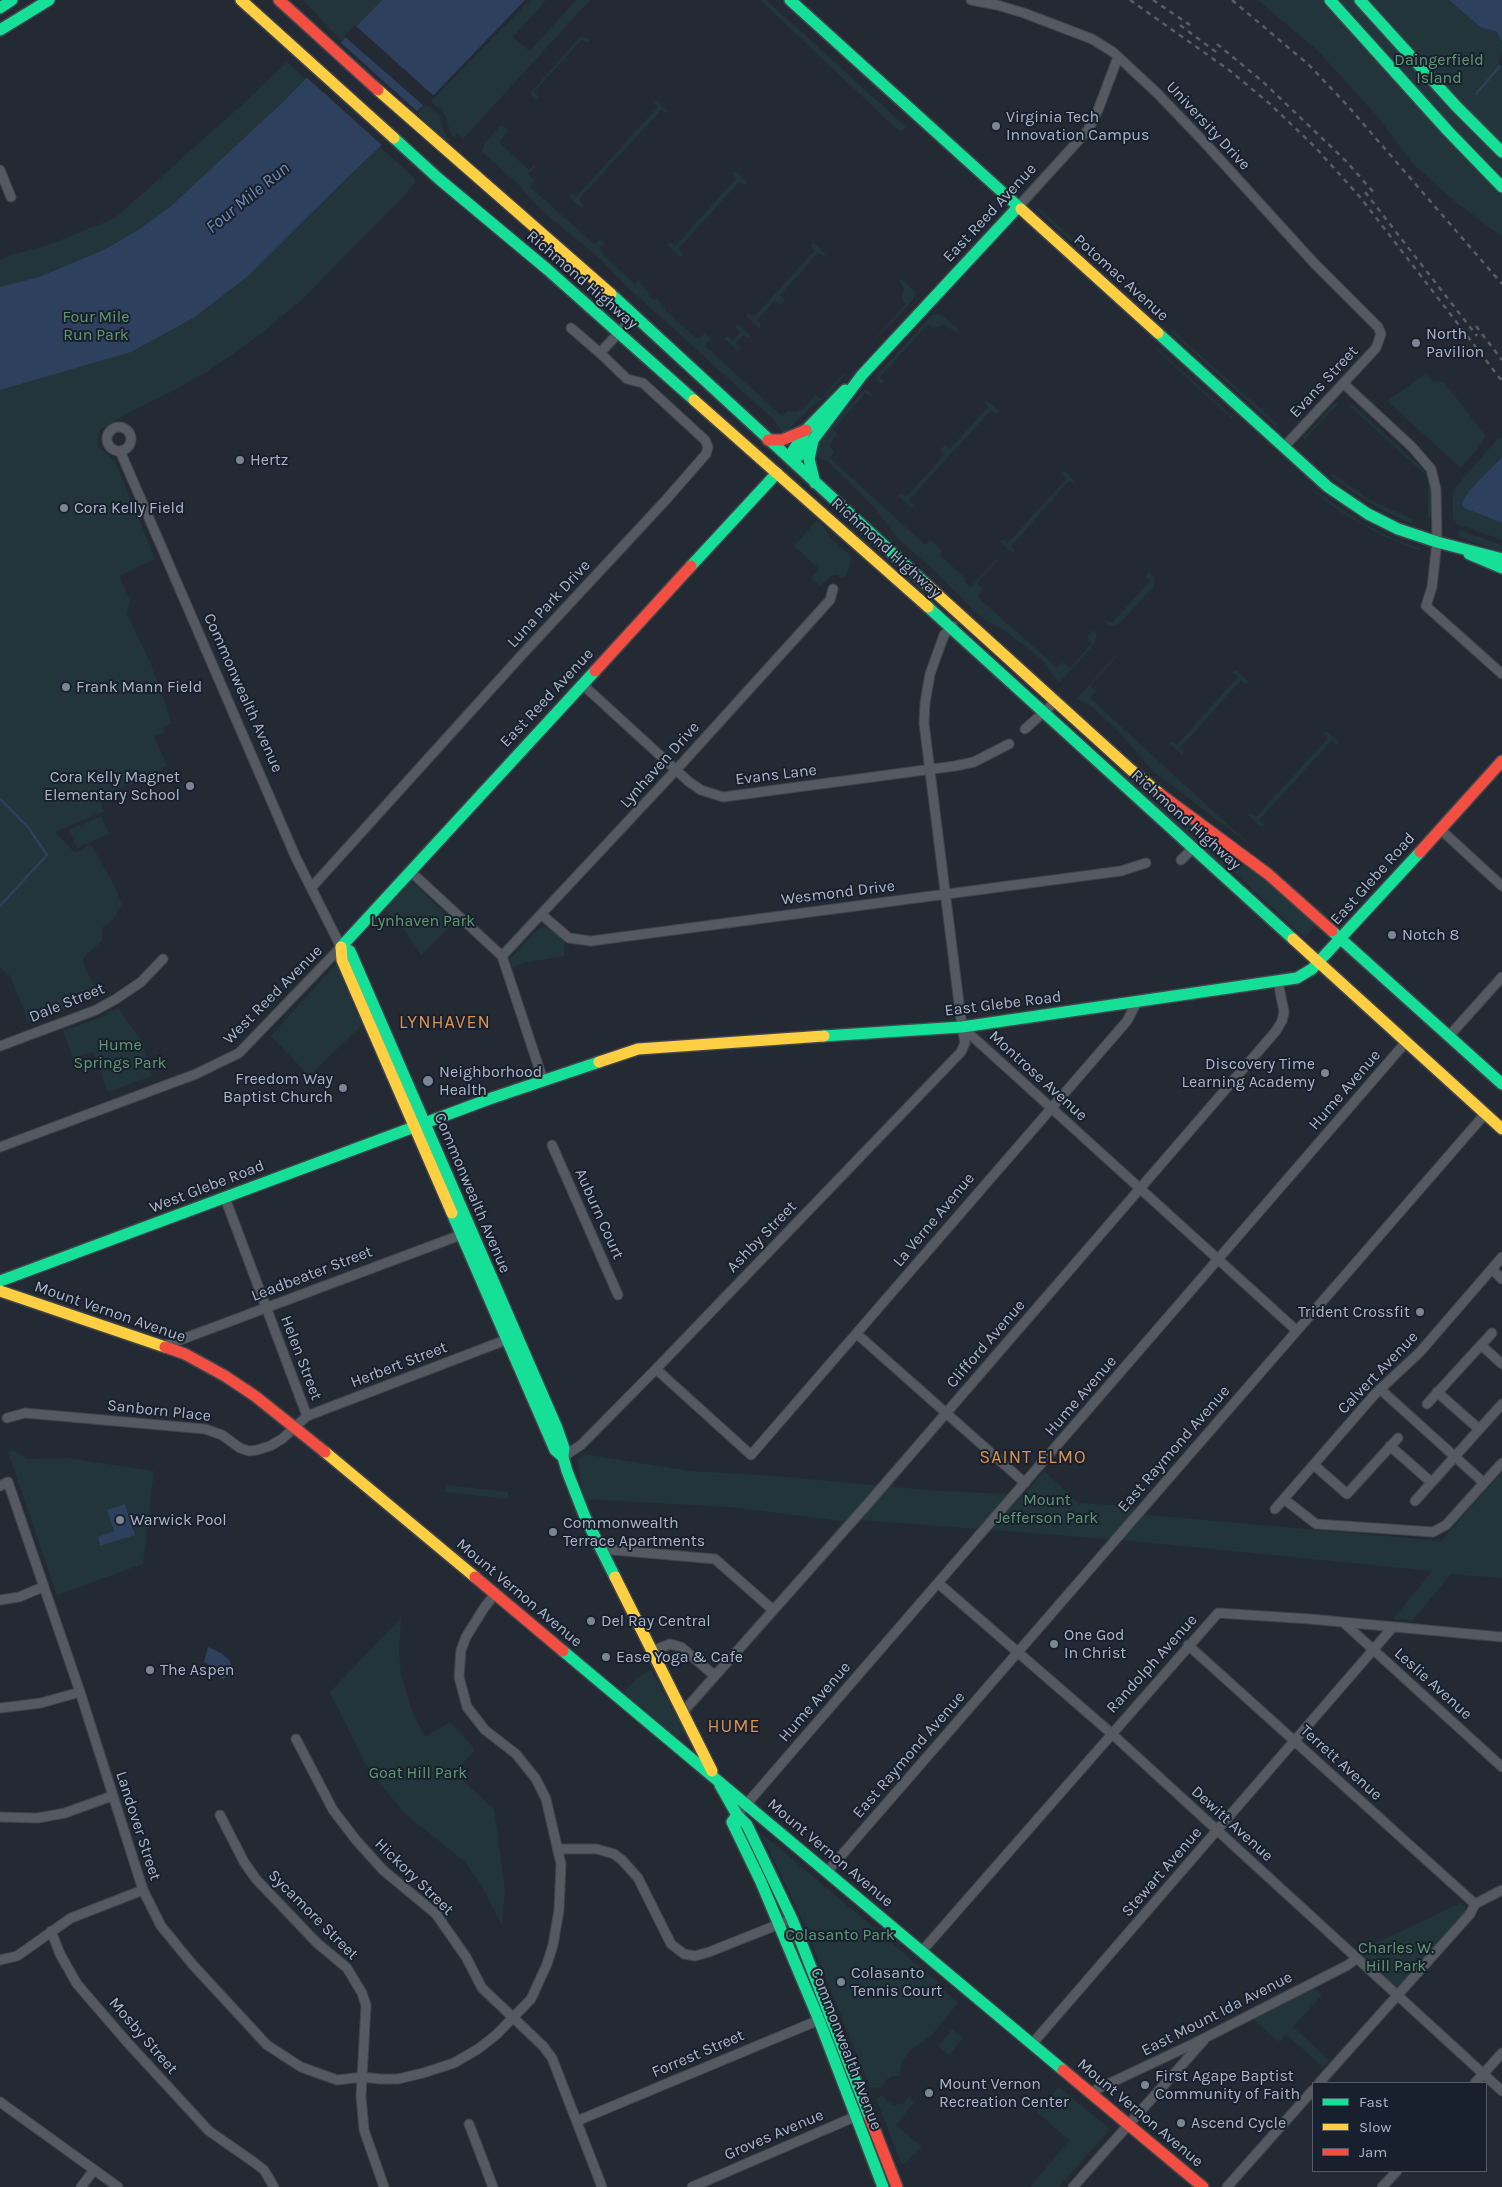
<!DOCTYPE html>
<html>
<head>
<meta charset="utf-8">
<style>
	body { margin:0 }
	#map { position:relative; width:1502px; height:2187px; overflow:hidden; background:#242a34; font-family:Karla,sans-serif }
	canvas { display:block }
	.legend { position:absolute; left:1312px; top:2082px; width:175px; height:90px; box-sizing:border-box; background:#18202e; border:1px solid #535c6b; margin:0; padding:6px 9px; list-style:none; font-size:15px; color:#acb6c7 }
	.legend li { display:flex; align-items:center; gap:10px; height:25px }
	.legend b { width:25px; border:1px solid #535c6b }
</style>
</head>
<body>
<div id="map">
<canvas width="1502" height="2187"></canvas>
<ul class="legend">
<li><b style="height:6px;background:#16e098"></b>Fast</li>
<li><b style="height:6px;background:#ffcf43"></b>Slow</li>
<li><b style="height:6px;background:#f24e42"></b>Jam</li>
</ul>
</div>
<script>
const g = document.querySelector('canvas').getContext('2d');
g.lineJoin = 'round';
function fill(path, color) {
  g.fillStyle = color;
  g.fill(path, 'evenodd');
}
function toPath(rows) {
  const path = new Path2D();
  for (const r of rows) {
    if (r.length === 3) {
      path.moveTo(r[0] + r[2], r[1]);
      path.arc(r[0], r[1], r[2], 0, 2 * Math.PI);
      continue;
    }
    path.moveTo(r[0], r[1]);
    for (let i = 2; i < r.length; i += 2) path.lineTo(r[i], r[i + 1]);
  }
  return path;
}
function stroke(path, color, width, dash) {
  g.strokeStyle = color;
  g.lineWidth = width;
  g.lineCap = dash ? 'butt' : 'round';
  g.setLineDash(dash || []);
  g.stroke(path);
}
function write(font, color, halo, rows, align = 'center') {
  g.font = font + ' Karla,sans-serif';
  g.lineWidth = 4;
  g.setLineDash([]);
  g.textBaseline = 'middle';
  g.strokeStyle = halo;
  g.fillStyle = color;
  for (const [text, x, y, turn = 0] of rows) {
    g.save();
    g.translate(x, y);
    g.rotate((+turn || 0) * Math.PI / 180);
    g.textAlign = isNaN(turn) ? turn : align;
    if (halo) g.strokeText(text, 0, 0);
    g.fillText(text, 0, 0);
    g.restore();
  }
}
fill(toPath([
	[303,0,382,0,342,42],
	[530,0,546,0,513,37,530,51,576,0,590,0,463,139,457,134,454,137,451,135,445,115,431,101],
	[760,0,766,0,774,7,906,127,904,130,899,131],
	[1258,0,1449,0,1480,27,1497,32,1502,42,1502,51,1498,64,1502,67,1502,237,1457,203,1413,164,1378,117,1318,51],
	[580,37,587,38,590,41,586,42,582,39,534,92,539,97,537,99,533,98,531,92],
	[287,62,410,174,414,178,415,182,405,195,300,301,262,333,217,365,177,389,126,414,100,430,97,441,99,448,115,461,155,559,119,576,130,600,127,614,151,664,172,723,163,727,164,732,154,736,167,766,155,772,153,776,98,796,104,811,55,832,75,853,88,845,92,846,114,885,122,905,113,920,102,928,102,941,84,957,83,962,86,970,100,995,29,1023,10,976,0,968,0,261,11,255,48,245,115,218,245,102],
	[656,100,668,111,668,113,661,110,579,199,584,205,581,208,568,196,571,193,576,197,658,107,654,103],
	[426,104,439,115,444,132,450,140,448,142,417,114],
	[501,125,509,131,499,142,529,170,534,165,536,166,528,174,535,180,530,187,595,245,601,239,605,243,599,249,604,254,603,255,635,284,638,280,641,283,640,284,650,293,648,295,654,301,656,298,666,308,665,310,696,338,700,338,705,333,711,339,705,346,782,416,788,411,795,412,803,409,815,395,821,399,844,373,845,375,824,398,808,409,789,429,783,433,774,420,632,291,596,255,542,211,518,184,482,152,484,144],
	[735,171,747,182,746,185,739,182,678,249,683,254,680,257,668,245,670,242,675,246,676,245,736,179,732,174],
	[1038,207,1119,281,1117,283,1038,211],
	[813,242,825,254,825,256,818,253,780,295,785,300,780,305,774,301,757,320,761,325,759,328,746,316,748,313,754,317,815,250,811,246],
	[901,278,915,291,913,300,858,358,906,304,902,300,904,288,899,281],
	[933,314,942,315,957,328,961,335,944,325,933,328,928,324,880,377,884,382,881,384,877,381,877,375],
	[738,324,751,336,749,339,743,335,735,343,740,348,738,351,725,339,727,336,733,341,740,332,735,327],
	[1171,329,1279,425,1275,426,1171,332],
	[1157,348,1205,392,1233,417,1231,418,1156,349],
	[1425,374,1433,381,1444,382,1485,435,1483,442,1461,468,1387,401],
	[865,390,873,394,871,397,865,393,833,430,837,434,830,445,834,452,830,458,925,545,931,540,943,551,940,555,966,579,964,581,970,588,996,560,997,561,977,583,983,590,978,597,1057,668,1062,662,1070,668,1092,643,1087,637,1092,631,1094,631,1097,635,1094,644,1059,683,1042,660,1008,633,977,614,935,571,899,540,872,505,838,471,829,463,814,455,816,447,843,412],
	[986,400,999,411,996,414,991,410,909,500,914,505,912,508,898,496,901,493,906,497,944,455,940,450,945,445,950,449,988,407,984,402],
	[1336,401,1339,403,1304,440,1302,435,1307,434],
	[1352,404,1423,469,1428,476,1432,487,1431,517,1428,518,1428,477,1366,421,1350,406],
	[1500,436,1502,439,1502,457,1499,458,1464,508,1502,523,1502,540,1457,524,1453,518,1453,490],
	[1065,471,1076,484,1069,481,1011,546,1015,551,1013,553,1000,542,1003,539,1008,543,1067,478,1062,474],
	[1332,473,1370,500,1414,520,1412,524,1388,513,1354,493,1331,476],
	[1308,486,1359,521,1392,538,1421,549,1420,551,1381,535,1355,520,1339,511],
	[817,520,822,524,830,537,852,557,846,576,842,578,837,575,830,576,820,586,811,578,819,569,794,546],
	[1459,530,1502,545,1502,552,1459,537],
	[1149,572,1154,578,1153,587,1120,623,1111,626,1107,624,1105,620,1112,623,1150,581,1146,577],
	[1115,656,1116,657,1090,686,1096,691,1090,698,1295,886,1246,842,1154,772,1121,734,1091,706,1077,699],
	[1236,670,1249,682,1246,684,1241,680,1180,748,1184,752,1182,755,1169,743,1172,741,1177,745,1238,677,1233,672],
	[1326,731,1339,742,1336,745,1331,741,1259,820,1264,825,1261,827,1248,815,1251,813,1256,817,1328,738,1323,733],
	[1097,753,1236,856,1317,924,1305,938,1229,868,1216,863],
	[101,816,109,834,77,848,69,830],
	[410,880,454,922,421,955,406,932,384,910],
	[544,927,550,928,565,942,564,956,523,963,512,968,510,958,538,929],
	[336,964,362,1025,309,1076,271,1036],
	[118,1008,142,1042,152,1076,108,1092,93,1052,73,1058,63,1031,102,1017],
	[13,1450,27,1459,68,1458,154,1471,143,1564,57,1595,8,1452],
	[583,1454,690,1471,776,1476,926,1490,1003,1494,1025,1494,1044,1471,1079,1503,1131,1506,1148,1515,1441,1541,1502,1472,1502,1578,1451,1574,1413,1620,1393,1619,1432,1571,1122,1540,861,1520,841,1521,729,1507,585,1499,580,1481,578,1459],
	[446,1485,508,1492,508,1499,445,1492],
	[401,1618,399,1651,401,1675,413,1713,425,1737,451,1722,475,1749,454,1773,494,1809,505,1891,502,1925,480,1883,464,1861,405,1814,384,1788,364,1761,330,1692],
	[651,1669,684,1731,676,1739,623,1693,636,1679],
	[761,1833,879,1932,874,1939,879,1943,884,1936,941,1985,945,1991,958,2003,931,2036,912,2049,902,2062,899,2076,892,2076,887,2079,881,2088,870,2087,806,1928],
	[1461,1903,1466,1907,1465,1912,1397,1987,1359,1951],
	[1314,1988,1322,1995,1293,2027,1330,2061,1323,2067,1286,2034,1279,2042,1251,2017],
	[952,2029,963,2038,949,2055,938,2046],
	[1059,2087,1110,2129,1059,2187,1030,2187,1069,2140,1037,2112],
	[883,2095,885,2100,893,2105,903,2104,909,2097,914,2102,896,2125,922,2147,904,2164,901,2163,876,2098]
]), '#21353a');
fill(toPath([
	[382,0,525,0,425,104,353,172,248,276,195,317,131,352,0,390,0,287,39,277,106,249,141,228,170,207,283,102],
	[1449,0,1502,0,1502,42,1497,32,1480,27],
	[1502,457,1502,523,1464,508,1462,503,1469,491],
	[125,1504,135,1535,100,1546,98,1537,114,1531,107,1510],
	[208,1647,221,1653,229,1660,236,1674,222,1679,216,1669,204,1662]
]), '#2d405d');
fill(toPath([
	[355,25,435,97,425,107,344,36],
	[339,41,419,113,384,147,305,76]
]), '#242a34');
stroke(toPath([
	[1476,94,1500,66],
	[0,799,28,827,47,855,0,906]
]), '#2d405d', 2.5);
const street = toPath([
	[971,0,997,5,1024,13,1092,39,1113,52,1158,94,1204,142,1314,263,1378,327,1381,334,1376,348,1283,448],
	[0,170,11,197],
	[1018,207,1088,130,1098,110,1118,57],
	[571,328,600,353,635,315],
	[1344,384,1412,447,1431,469,1436,489,1437,542,1432,587,1426,606,1502,674],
	[119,439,12],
	[953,626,944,635,930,674,925,703,924,723,962,1027,1296,1330],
	[582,684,688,781,701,790,723,797,955,766,974,762,1009,744],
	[1025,729,1055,702],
	[1440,829,1502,886],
	[1181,860,1193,848],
	[410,871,502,956,543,1080],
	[311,888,519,658,664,502,706,454,708,447,705,440,643,383,627,379,600,353],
	[542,915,569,938,591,941,1121,871,1146,863],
	[502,956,676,770,830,600,833,589],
	[1449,1036,1502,977],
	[0,1046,96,1010,116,999,141,982,163,959],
	[552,1145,618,1295],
	[0,1147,196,1074,239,1053,341,947,296,858,120,451],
	[225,1198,307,1416],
	[1492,1269,1502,1279],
	[857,1334,1025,1483],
	[1481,1345,1502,1364],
	[164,1346,466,1233],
	[656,1369,751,1455,1127,1021,1137,1002],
	[1380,1389,1484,1483],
	[1437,1392,1479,1429],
	[1427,1404,1492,1333],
	[7,1418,25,1413,205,1429,222,1435,240,1448,249,1451,257,1450,270,1446,282,1439,307,1416,511,1338],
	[1390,1446,1431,1482],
	[563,1457,581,1445,656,1369,961,1052,965,1043,962,1027],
	[1314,1465,1347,1494,1398,1438],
	[0,1486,8,1482,80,1692,143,1890,161,1926,193,1965,267,2045,301,2067,337,2080,363,2077,380,2079,398,2079,423,2073,454,2063,478,2049,496,2035,531,1999,547,1964,553,1945,559,1910,561,1864,546,1799,536,1779,516,1754,485,1730,467,1707,459,1677,461,1650,466,1637,484,1608,495,1594],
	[1284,1499,1316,1524,1433,1532,1446,1525,1502,1463],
	[1415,1501,1502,1404],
	[1275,1509,1375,1394,1420,1352,1502,1257],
	[601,1549,715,1559,773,1610],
	[938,1583,1111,1733,1502,2091],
	[0,1600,19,1597,43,1587],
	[1344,1623,1502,1767],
	[1188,1645,1475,1904],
	[652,1651,670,1644,681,1647,715,1676],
	[0,1708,41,1703,80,1692],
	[682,1713,865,1507,1276,1031,1282,1021,1284,1012,1278,981],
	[296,1739,333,1810,356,1840,383,1870,436,1914,466,1957,482,1988,543,2046,552,2058,602,2187],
	[220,1815,244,1862,256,1879,317,1943,347,1968,362,1993,366,2005,361,2096,364,2130,384,2187],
	[737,1815,1406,1042],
	[0,1817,38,1818,65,1813,112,1796],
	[559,1849,597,1849,614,1854,622,1860,638,1878,671,1944,684,1954,695,1956,709,1952,792,1919],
	[827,1872,1485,1114],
	[1475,1904,1502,1890],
	[51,1931,60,1954,77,1984,127,2042,209,2131,255,2163,264,2170,274,2187],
	[922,1951,1218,1613,1310,1619,1502,1637],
	[0,1960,17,1956,71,1918,143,1890],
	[1032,2044,1392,1628],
	[1319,2083,1470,1914,1475,1904],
	[1475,2083,1502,2053],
	[1089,2093,1195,2043,1348,1965,1357,1958],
	[0,2102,118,2187],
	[577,2121,831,2015],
	[469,2124,493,2187],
	[81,2187,94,2170],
	[692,2187,868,2111],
	[1073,2187,1204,2040],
	[1227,2187,1313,2090],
	[1382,2187,1397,2171]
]);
const fast = toPath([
	[790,0,1021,209],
	[1330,0,1448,131,1502,187],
	[1360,0,1456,106,1502,152],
	[0,8,12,0],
	[0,30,49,0],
	[394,138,439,179,548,270,694,400],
	[611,294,926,584],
	[1158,333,1328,487,1368,514,1398,529,1437,542,1502,559],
	[813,440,809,459,815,483],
	[793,458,799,456,813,440,862,375,1018,207],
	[791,460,793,451,806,430,845,390],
	[1469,554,1502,568],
	[691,566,777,473],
	[928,607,1293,939],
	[1332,931,1502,1084],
	[341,947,350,951,557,1428,564,1448,563,1457,567,1471,585,1517,615,1577],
	[341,947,595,671],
	[824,1036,962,1027,1297,978,1312,969,1420,852],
	[452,1213,555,1450,563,1457],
	[0,1281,492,1098,599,1062],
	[563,1651,1063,2070],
	[720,1785,737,1815,747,1825,792,1919,870,2118],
	[737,1815,732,1822,761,1882,819,2020,883,2187]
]);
const slow = toPath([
	[241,0,394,138],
	[378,90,611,294],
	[1021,209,1158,333],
	[694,400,928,607],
	[926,584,1130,769,1160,794],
	[1293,939,1502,1129],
	[341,947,342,960,452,1213],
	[599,1062,638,1049,824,1036],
	[0,1291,165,1347],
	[325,1452,475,1577],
	[615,1577,712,1771]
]);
const jam = toPath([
	[279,0,378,90],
	[768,440,782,440,806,430],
	[595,671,691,566],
	[1160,794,1268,874,1332,931],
	[1420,852,1502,761],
	[165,1347,185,1354,225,1376,255,1396,325,1452],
	[475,1577,563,1651],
	[1063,2070,1203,2187],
	[870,2118,897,2187]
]);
stroke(street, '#40454c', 11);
stroke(fast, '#40454c', 14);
stroke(slow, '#40454c', 14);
stroke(jam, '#40454c', 14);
stroke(street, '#545962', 9);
stroke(fast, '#16e098', 11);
stroke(slow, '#ffcf43', 11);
stroke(jam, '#f24e42', 11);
stroke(toPath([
	[1130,0,1229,70,1270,104,1314,146,1360,197,1502,381],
	[1153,0,1190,25],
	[1232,0,1309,65,1347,105,1502,284],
	[1180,25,1220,55],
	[1217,44,1262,81,1346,161,1376,195],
	[1365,192,1477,336],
	[1476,326,1502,360]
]), '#585c65', 2.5, [5, 5]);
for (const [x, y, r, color] of [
	[996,126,5,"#7c8594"],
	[1416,343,5,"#7c8594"],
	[240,460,5,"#7c8594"],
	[64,508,5,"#7c8594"],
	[66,687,5,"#7c8594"],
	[190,786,5,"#7c8594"],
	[1392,935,5,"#7c8594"],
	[1325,1073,5,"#7c8594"],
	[428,1081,6,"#7c8594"],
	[343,1088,5,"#7c8594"],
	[1420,1312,5,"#7c8594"],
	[120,1520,5,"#7c8594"],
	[553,1532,5,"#7c8594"],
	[591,1621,5,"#7c8594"],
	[1054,1644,5,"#7c8594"],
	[606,1657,5,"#7c8594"],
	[150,1670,5,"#7c8594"],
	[841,1982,5,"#7c8594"],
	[1145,2085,5,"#7c8594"],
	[929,2093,5,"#7c8594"],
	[1181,2123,5,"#7c8594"]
]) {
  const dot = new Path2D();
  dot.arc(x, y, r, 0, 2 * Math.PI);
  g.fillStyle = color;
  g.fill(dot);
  stroke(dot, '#18202e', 2);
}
write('16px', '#619a70', '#18202e', [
	["Daingerfield",1439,60],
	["Island",1439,78],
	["Four Mile",96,317],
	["Run Park",96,335],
	["Lynhaven Park",423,921],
	["Hume",120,1045],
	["Springs Park",120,1063],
	["Mount",1047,1500],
	["Jefferson Park",1047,1518],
	["Goat Hill Park",418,1773],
	["Colasanto Park",840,1935],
	["Charles W.",1396,1948],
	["Hill Park",1396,1966]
]);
write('16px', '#acb6c7', '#18202e', [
	["Virginia Tech",1006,117],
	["Innovation Campus",1006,135],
	["North",1426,334],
	["Pavilion",1426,352],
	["Hertz",250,460],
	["Cora Kelly Field",74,508],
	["Frank Mann Field",76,687],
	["Cora Kelly Magnet",180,777,"right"],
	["Elementary School",180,795,"right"],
	["Notch 8",1402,935],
	["Discovery Time",1315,1064,"right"],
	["Learning Academy",1315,1082,"right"],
	["Neighborhood",439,1072],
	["Health",439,1090],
	["Freedom Way",333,1079,"right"],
	["Baptist Church",333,1097,"right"],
	["Trident Crossfit",1410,1312,"right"],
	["Warwick Pool",130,1520],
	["Commonwealth",563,1523],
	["Terrace Apartments",563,1541],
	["Del Ray Central",601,1621],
	["One God",1064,1635],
	["In Christ",1064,1653],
	["Ease Yoga & Cafe",616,1657],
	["The Aspen",160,1670],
	["Colasanto",851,1973],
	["Tennis Court",851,1991],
	["First Agape Baptist",1155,2076],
	["Community of Faith",1155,2094],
	["Mount Vernon",939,2084],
	["Recreation Center",939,2102],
	["Ascend Cycle",1191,2123]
], 'left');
write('16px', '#acb6c7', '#18202e', [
	["University Drive",1208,126,47],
	["East Reed Avenue",990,213,-47],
	["Potomac Avenue",1121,278,42],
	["Richmond Highway",582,280,41],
	["Evans Street",1324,382,-47],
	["Richmond Highway",886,548,42],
	["Luna Park Drive",549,604,-47],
	["Commonwealth Avenue",243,693,66],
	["East Reed Avenue",547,698,-47],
	["Lynhaven Drive",660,765,-48],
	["Evans Lane",776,775,-7],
	["Richmond Highway",1186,820,42],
	["East Glebe Road",1373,879,-48],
	["Wesmond Drive",838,893,-7],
	["West Reed Avenue",273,995,-45],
	["Dale Street",67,1003,-22],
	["East Glebe Road",1003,1004,-7],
	["Montrose Avenue",1038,1076,42],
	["Hume Avenue",1345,1090,-49],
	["West Glebe Road",207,1187,-21],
	["Commonwealth Avenue",472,1193,67],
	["Auburn Court",599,1214,66],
	["La Verne Avenue",934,1220,-50],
	["Ashby Street",762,1237,-46],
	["Leadbeater Street",312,1274,-21],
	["Mount Vernon Avenue",110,1312,19],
	["Clifford Avenue",986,1344,-49],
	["Helen Street",301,1358,69],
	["Herbert Street",399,1365,-21],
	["Calvert Avenue",1378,1373,-46],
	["Hume Avenue",1081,1396,-49],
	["Sanborn Place",159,1411,6],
	["East Raymond Avenue",1174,1449,-49],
	["Mount Vernon Avenue",519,1593,40],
	["Randolph Avenue",1152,1664,-48],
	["Leslie Avenue",1433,1684,42],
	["Hume Avenue",815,1702,-49],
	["East Raymond Avenue",909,1755,-49],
	["Terrett Avenue",1341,1763,42],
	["Dewitt Avenue",1232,1824,42],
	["Landover Street",138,1826,72],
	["Mount Vernon Avenue",830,1853,40],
	["Stewart Avenue",1162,1872,-49],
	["Hickory Street",414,1877,44],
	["Sycamore Street",313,1915,45],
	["East Mount Ida Avenue",1217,2014,-27],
	["Mosby Street",143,2036,49],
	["Commonwealth Avenue",846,2049,69],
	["Forrest Street",698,2054,-23],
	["Mount Vernon Avenue",1140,2113,40],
	["Groves Avenue",774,2135,-23]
]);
write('italic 18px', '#718bb2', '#18202e', [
	["Four Mile Run",248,198,-39]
]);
g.letterSpacing = '1px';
write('18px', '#de9250', '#18202e', [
	["LYNHAVEN",445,1023],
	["SAINT ELMO",1033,1458],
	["HUME",734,1727]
]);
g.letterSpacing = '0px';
</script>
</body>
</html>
